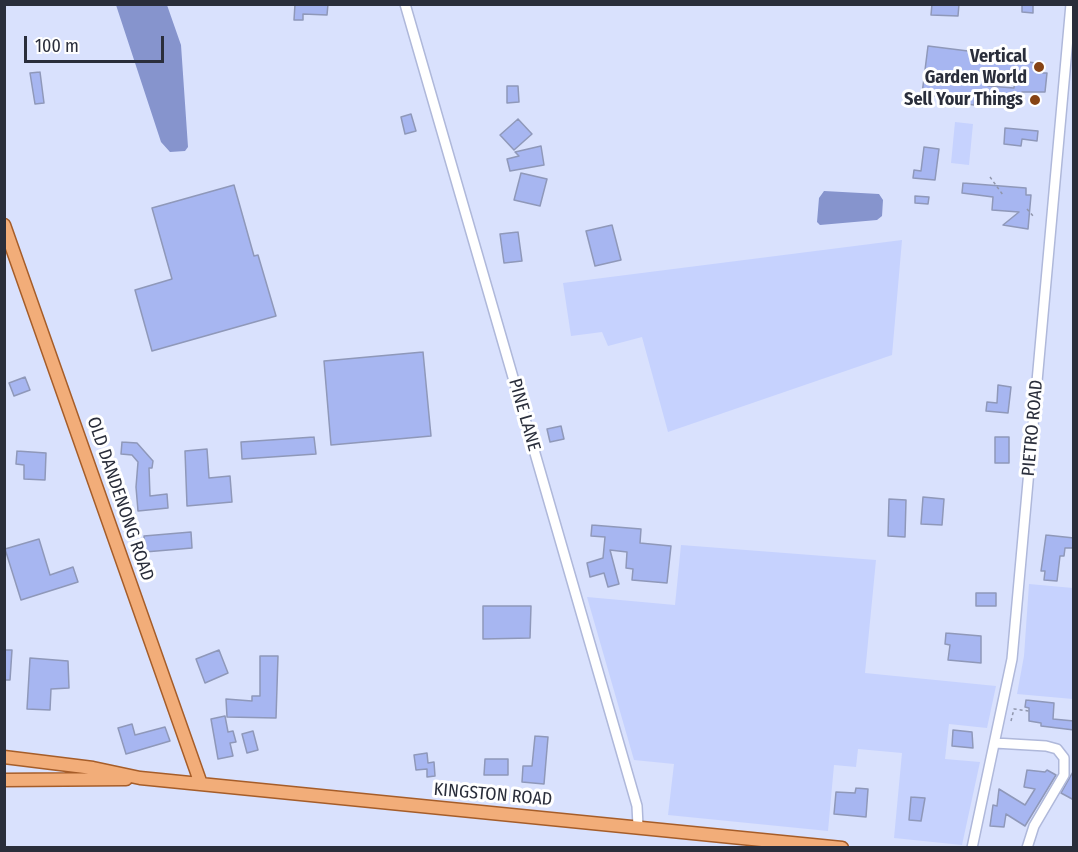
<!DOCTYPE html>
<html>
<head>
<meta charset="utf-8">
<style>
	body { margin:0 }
	#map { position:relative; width:1078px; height:852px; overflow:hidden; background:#d9e1fd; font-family:"Fira Sans Condensed",sans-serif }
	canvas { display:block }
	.frame { position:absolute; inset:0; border:6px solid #2a2e3b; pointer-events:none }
	.scale { position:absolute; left:24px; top:36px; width:140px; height:27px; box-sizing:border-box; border:3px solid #2a2e3b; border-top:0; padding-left:8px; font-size:18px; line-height:21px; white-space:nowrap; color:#2a2e3b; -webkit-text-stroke:4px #fff; paint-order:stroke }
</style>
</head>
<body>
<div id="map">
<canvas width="1078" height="852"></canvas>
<div class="frame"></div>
<div class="scale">100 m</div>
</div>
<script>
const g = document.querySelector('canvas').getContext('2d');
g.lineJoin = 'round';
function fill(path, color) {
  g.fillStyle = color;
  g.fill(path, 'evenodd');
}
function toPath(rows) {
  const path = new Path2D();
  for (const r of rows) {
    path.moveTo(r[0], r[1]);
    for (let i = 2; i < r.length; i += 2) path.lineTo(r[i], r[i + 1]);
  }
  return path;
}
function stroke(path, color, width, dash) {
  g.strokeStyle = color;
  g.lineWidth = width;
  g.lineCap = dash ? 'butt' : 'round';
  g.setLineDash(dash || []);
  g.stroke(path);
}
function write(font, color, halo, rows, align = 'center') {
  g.font = font + ' "Fira Sans Condensed",sans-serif';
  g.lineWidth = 6;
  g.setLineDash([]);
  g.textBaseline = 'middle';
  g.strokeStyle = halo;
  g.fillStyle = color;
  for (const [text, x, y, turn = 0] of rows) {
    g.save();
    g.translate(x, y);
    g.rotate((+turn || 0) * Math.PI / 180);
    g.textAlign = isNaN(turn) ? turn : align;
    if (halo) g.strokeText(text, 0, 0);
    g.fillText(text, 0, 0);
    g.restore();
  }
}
fill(toPath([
	[955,122,973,124,969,165,951,163],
	[902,240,892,355,668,432,642,337,608,346,602,332,571,336,563,283],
	[681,545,876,560,865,673,996,686,987,728,949,724,945,759,980,762,962,845,894,838,902,753,858,749,856,767,834,765,828,831,668,815,674,764,634,760,587,597,675,605],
	[1029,584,1073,588,1073,699,1017,694,1024,656]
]), '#c6d2fe');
fill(toPath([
	[116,5,167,5,181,45,188,147,185,151,170,152,161,142],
	[824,191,879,194,883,200,882,216,877,220,820,225,817,222,819,198]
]), '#8694cd');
const building = toPath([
	[295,4,328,4,327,15,303,14,303,20,294,20,295,4],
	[932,4,959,4,958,16,931,15,932,4],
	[1022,4,1033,4,1033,13,1022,12,1022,4],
	[928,46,992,54,992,57,1043,64,1043,73,1047,73,1045,92,1022,92,1021,106,988,104,989,96,975,95,974,105,959,103,949,100,950,98,922,94,928,46],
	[990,70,1015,72,1014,88,988,86,990,70],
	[40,72,44,103,35,104,30,73,40,72],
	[507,86,518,86,519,102,507,103,507,86],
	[411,114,416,131,405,134,401,117,411,114],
	[518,119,532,134,514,150,500,135,518,119],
	[1005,128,1038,131,1037,141,1022,139,1021,146,1004,144,1005,128],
	[541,146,544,165,510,171,507,159,519,156,515,152,541,146],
	[924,147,939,149,935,180,913,178,914,170,921,171,924,147],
	[521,173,547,179,540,206,514,200,521,173],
	[963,183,1026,188,1026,195,1031,195,1028,229,1003,225,1019,212,992,210,993,197,962,193,963,183],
	[234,185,254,256,258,255,276,316,152,351,135,290,172,279,152,208,234,185],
	[915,196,929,197,928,204,915,203,915,196],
	[612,225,621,260,595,266,586,231,612,225],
	[518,232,522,261,504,263,500,234,518,232],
	[423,352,431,436,331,445,324,361,423,352],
	[25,377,30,390,14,396,9,383,25,377],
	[998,385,1011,387,1008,413,986,411,987,402,997,403,998,385],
	[561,426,564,439,550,442,547,429,561,426],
	[314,437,316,454,242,459,241,442,314,437],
	[995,437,1009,437,1009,463,995,463,995,437],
	[122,442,137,443,153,461,152,468,149,468,150,496,167,494,168,508,138,511,136,487,138,462,132,455,121,454,122,442],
	[207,449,209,478,230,476,232,502,187,506,185,451,207,449],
	[17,451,46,453,45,480,24,479,24,465,16,464,17,451],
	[923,497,944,499,942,525,921,524,923,497],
	[889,499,906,500,905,537,888,536,889,499],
	[592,525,641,529,640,543,671,546,667,583,632,580,633,569,626,568,627,552,610,550,619,584,608,587,604,573,590,577,587,563,603,558,605,537,591,536,592,525],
	[191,532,192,548,145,552,144,536,191,532],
	[1046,535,1074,538,1074,548,1065,548,1064,556,1060,556,1057,581,1044,580,1045,571,1041,571,1046,535],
	[39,539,50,575,73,567,78,582,21,600,5,549,39,539],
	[976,593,996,593,996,606,976,606,976,593],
	[483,606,531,606,530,638,483,639,483,606],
	[946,633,981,636,981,663,948,660,950,645,945,644,946,633],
	[4,650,12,650,10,680,4,680,4,650],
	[219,650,228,673,205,683,196,659,219,650],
	[260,656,278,656,276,718,227,717,226,699,252,701,252,696,260,696,260,656],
	[30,658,68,661,69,688,51,689,50,710,27,709,30,658],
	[1026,700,1054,703,1053,719,1074,721,1074,730,1041,726,1041,723,1029,721,1029,708,1025,707,1026,700],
	[225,716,228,732,233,731,236,742,230,743,233,756,218,759,211,719,225,716],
	[132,724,135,735,165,727,170,741,126,754,118,728,132,724],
	[953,730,972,732,973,748,952,746,953,730],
	[253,731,258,750,247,753,242,734,253,731],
	[535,736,548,737,544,784,522,782,523,766,532,766,535,736],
	[427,753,428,763,434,762,435,776,427,777,427,769,416,770,414,755,427,753],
	[485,759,508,759,508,775,484,775,485,759],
	[1027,770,1045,772,1047,770,1056,775,1025,826,1006,814,1004,827,990,826,993,805,997,806,999,789,1025,805,1035,789,1024,787,1027,770],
	[1074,770,1074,800,1061,793,1074,770],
	[856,788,868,789,866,817,834,814,836,792,855,793,856,788],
	[911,797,925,798,921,821,909,820,911,797]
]);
fill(building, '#a7b6f1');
stroke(building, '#8f98b9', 1.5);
const minor = toPath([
	[405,4,637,806,638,826],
	[995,743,1046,746,1057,749,1064,758,1064,775,1034,826,1027,848],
	[972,848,1012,659,1071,4]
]);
const major = toPath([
	[4,225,201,784],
	[4,757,93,768,140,778,842,848],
	[4,780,126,779]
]);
stroke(minor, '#afb8da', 12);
stroke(major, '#a65d29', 15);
stroke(toPath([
	[990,177,1003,195],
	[1027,209,1033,216],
	[1011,721,1014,709,1029,711]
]), '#9096ac', 1.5, [3, 3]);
stroke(minor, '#fff', 9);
stroke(major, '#f2ad79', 12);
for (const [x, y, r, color] of [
	[1039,67,6,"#864314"],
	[1035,100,6,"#864314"]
]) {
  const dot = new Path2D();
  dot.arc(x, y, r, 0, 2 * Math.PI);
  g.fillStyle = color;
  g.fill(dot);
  stroke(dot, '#fff', 2);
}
write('bold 18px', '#2a2e3b', '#fff', [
	["Vertical",1027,57],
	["Garden World",1027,78],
	["Sell Your Things",1023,100]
], 'right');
write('18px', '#2a2e3b', '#fff', [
	["PINE LANE",524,415,74],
	["PIETRO ROAD",1033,428,-85],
	["OLD DANDENONG ROAD",120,499,71],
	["KINGSTON ROAD",493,795,5]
]);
</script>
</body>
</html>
